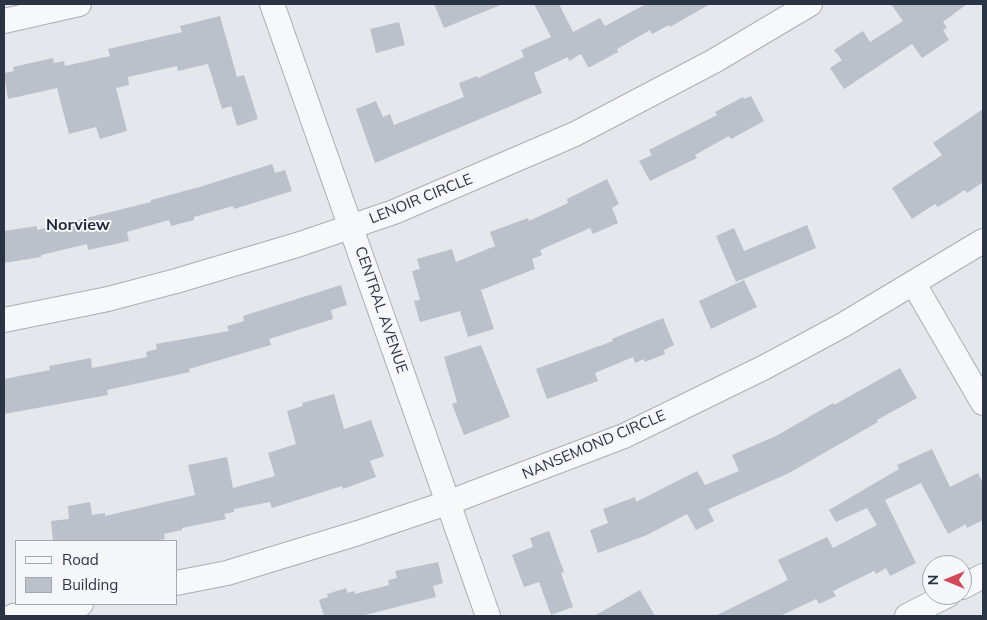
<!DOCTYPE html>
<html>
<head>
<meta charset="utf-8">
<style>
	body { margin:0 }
	#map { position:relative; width:987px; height:620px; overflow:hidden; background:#e4e7ec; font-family:Mulish,sans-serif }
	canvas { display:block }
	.frame { position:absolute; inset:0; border:5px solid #2b3445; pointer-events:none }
	.legend { position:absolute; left:15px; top:540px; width:162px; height:65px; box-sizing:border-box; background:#f4f6f9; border:1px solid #a4a8b1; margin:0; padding:6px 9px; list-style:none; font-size:15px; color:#2b3445 }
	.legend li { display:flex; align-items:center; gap:10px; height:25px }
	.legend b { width:25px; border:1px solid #a4a8b1 }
	.north { position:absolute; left:922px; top:555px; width:50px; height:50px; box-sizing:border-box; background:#f4f6f9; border:1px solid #a4a8b1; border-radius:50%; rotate:270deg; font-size:14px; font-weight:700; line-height:20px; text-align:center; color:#2b3445 }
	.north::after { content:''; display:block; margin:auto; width:18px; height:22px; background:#d1495b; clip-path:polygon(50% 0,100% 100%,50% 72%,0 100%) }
</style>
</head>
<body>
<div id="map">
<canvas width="987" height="620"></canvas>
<div class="frame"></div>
<ul class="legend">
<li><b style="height:6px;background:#f7f8fa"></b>Road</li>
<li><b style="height:14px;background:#bbc0ca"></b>Building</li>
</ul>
<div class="north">N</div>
</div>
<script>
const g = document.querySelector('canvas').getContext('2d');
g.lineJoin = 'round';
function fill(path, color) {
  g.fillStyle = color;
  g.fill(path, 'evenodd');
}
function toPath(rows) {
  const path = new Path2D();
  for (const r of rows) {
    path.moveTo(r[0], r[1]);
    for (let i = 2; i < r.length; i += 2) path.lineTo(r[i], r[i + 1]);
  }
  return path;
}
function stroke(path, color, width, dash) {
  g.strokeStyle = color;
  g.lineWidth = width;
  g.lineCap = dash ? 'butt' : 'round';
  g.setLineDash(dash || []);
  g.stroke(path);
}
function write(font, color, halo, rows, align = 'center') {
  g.font = font + ' Mulish,sans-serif';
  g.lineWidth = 4;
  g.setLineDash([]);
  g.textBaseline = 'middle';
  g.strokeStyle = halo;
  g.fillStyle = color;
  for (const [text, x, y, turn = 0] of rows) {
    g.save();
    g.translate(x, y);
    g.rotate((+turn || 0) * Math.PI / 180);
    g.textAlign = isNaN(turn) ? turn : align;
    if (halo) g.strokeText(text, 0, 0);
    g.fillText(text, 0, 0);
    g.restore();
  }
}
fill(toPath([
	[434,4,503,4,444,28],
	[534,4,559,4,573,32,600,18,605,26,646,4,710,4,670,27,669,25,652,34,650,30,617,49,618,52,590,67,588,67,581,54,569,61,568,57,534,73,542,93,375,163,356,109,376,101,383,117,390,114,394,125,464,97,459,83,477,76,478,78,524,57,521,50,551,37],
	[891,4,967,4,943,22,947,28,943,30,949,40,922,58,912,44,844,89,830,68,842,60,834,50,863,31,870,42,903,21],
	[220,16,237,77,244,75,258,119,237,126,231,106,222,109,208,64,178,71,177,66,128,77,129,85,116,88,127,131,100,139,96,127,69,134,57,88,8,99,4,73,14,71,13,67,53,58,54,63,64,61,65,66,110,56,108,49,182,32,180,26],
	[399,22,405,45,376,53,370,29],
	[751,96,764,121,731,139,729,136,695,155,697,158,650,181,639,161,652,155,649,150,717,115,715,112,743,97,744,99],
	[983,109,983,182,967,193,965,190,938,207,935,204,912,219,892,188,942,155,933,143],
	[272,164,275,173,285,170,292,191,234,209,233,206,194,217,194,220,171,226,169,220,127,232,129,241,88,250,87,244,41,255,41,257,4,263,4,231,37,226,37,230,151,202,151,200,203,186],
	[607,179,619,204,612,208,618,223,593,234,590,228,540,250,542,255,532,259,535,269,481,290,494,329,468,337,460,311,420,322,414,301,420,300,412,271,420,269,417,259,452,249,456,262,495,246,490,232,528,218,529,221,568,203,567,199],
	[807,225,816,248,736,282,716,236,734,228,744,251],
	[744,280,757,307,711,329,699,301],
	[341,285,347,305,331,310,333,319,269,339,271,345,189,369,190,372,107,390,108,395,4,414,4,379,50,370,49,366,91,358,92,368,147,357,146,352,157,349,156,344,229,331,227,326,244,321,243,316],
	[663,318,674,345,664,350,665,354,645,362,644,359,635,363,633,357,595,373,598,381,547,399,536,369,613,341,612,339],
	[481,345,510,417,464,435,452,404,457,402,444,357],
	[900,368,917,398,877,420,878,422,789,473,708,509,714,521,696,530,687,514,647,535,598,553,590,530,608,523,603,509,635,497,636,502,697,471,705,485,739,471,732,455,776,436,833,403,834,405],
	[334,394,344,429,371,420,384,456,370,461,376,477,343,489,342,486,272,508,270,502,234,509,234,512,224,514,226,519,182,528,182,530,164,534,165,539,155,541,53,541,51,521,69,519,68,506,90,502,92,515,105,513,105,516,195,495,188,465,227,457,233,488,275,476,268,453,296,444,287,411,303,406,302,403],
	[932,449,950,487,978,473,983,483,983,520,967,528,966,524,948,534,921,483,885,500,916,563,890,576,886,568,876,574,874,571,833,591,836,596,819,604,816,599,780,616,715,616,788,580,778,560,827,537,833,548,877,525,867,508,836,522,829,510,899,469,897,465],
	[549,531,564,572,561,573,573,607,551,615,539,582,524,587,512,555,533,547,530,538],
	[438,562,443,583,433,586,436,597,361,616,324,616,319,600,328,597,327,594,346,588,348,593,354,591,355,594,389,585,388,580,397,578,395,571],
	[640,590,655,616,594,616]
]), '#bbc0ca');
const minor = toPath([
	[272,4,488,616],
	[4,21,79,4],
	[914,284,983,403],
	[4,320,108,299,176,281,297,245,394,212,575,134,714,61,810,4],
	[176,583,227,573,358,533,450,502,624,436,765,367,843,325,983,241],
	[962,587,983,576],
	[13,616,81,604],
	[907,616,948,595]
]);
stroke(minor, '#a9aeb7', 26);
stroke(minor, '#f7f8fa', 24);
write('15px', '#2b3445', '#f4f6f9', [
	["LENOIR CIRCLE",421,199,-22],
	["CENTRAL AVENUE",381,310,71],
	["NANSEMOND CIRCLE",594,445,-23]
]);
write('bold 16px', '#1d2536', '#f4f6f9', [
	["Norview",78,225]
]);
</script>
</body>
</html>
